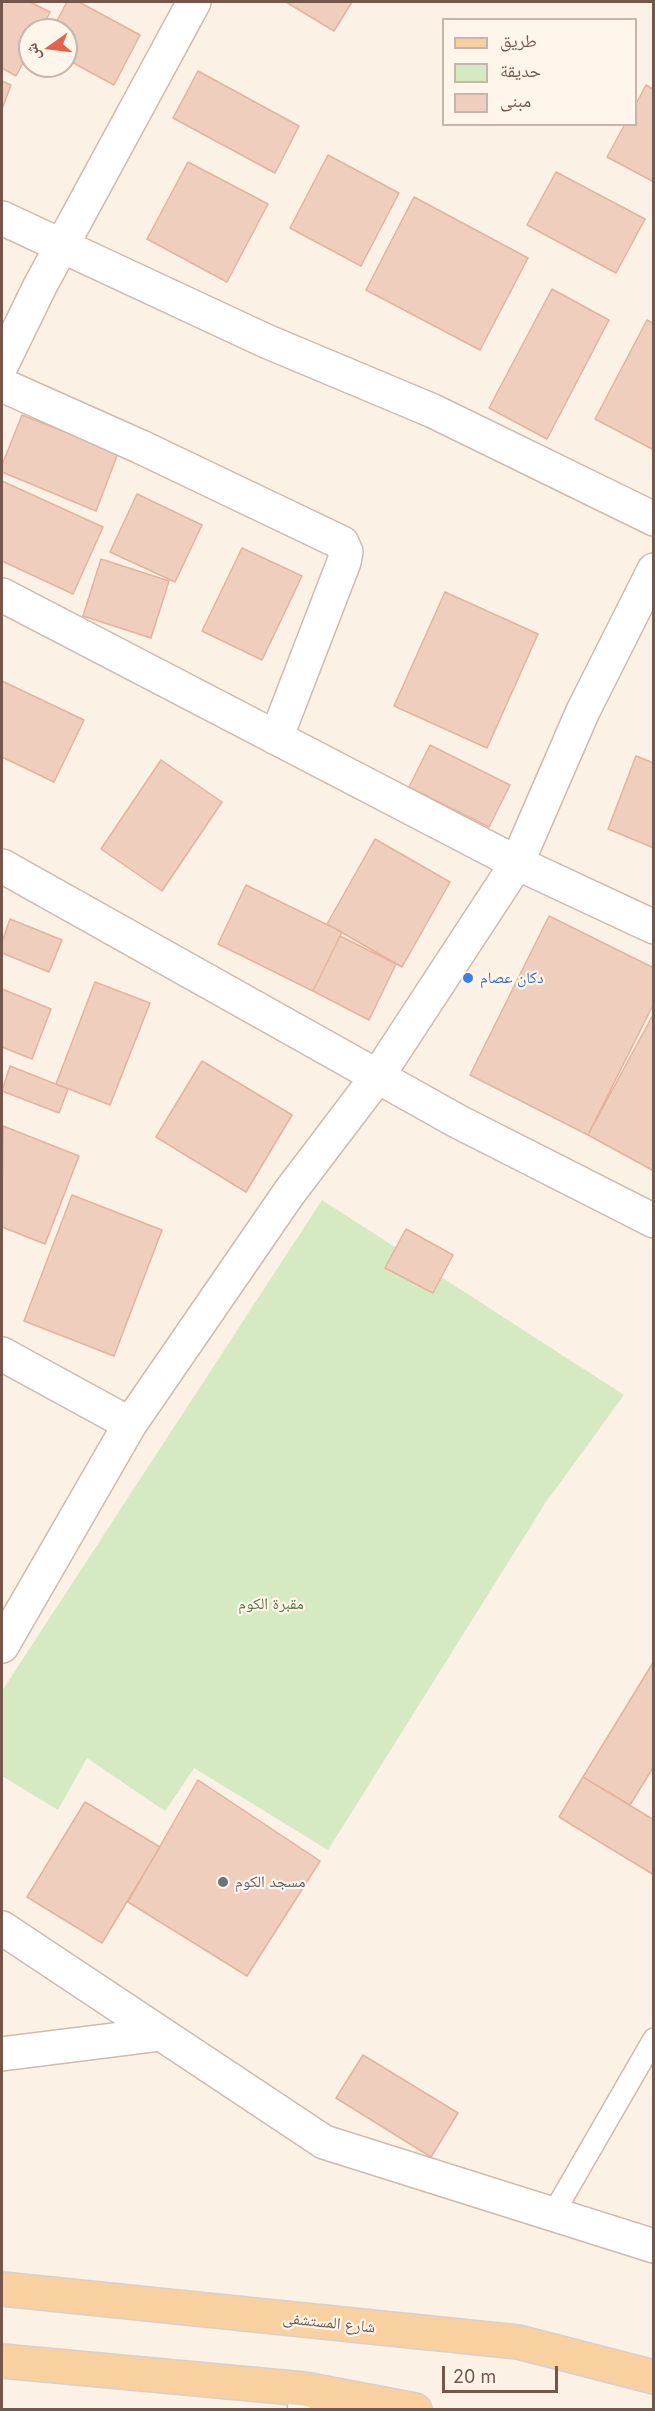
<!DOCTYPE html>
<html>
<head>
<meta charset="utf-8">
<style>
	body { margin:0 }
	#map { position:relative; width:655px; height:2411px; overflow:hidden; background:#fcf1e5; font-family:Inter,"Noto Naskh Arabic",sans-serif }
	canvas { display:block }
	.frame { position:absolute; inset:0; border:3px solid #74564b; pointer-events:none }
	.legend { position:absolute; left:442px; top:18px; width:195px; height:108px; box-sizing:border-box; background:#fff5eb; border:2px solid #c7b5ab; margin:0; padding:8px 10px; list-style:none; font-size:18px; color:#74564b }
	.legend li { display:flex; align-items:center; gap:12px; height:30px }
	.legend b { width:30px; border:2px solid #c7b5ab }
	.north { position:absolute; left:18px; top:18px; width:60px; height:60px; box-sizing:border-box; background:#fff5eb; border:2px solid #c7b5ab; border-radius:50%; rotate:256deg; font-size:16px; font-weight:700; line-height:24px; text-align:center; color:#74564b }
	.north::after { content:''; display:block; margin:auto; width:21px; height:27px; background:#e3634d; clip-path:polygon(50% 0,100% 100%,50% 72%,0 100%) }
	.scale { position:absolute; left:442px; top:2366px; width:116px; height:27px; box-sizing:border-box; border:3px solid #74564b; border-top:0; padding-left:8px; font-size:18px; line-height:21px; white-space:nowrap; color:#74564b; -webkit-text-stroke:4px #fff5eb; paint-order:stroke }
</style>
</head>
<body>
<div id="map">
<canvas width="655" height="2411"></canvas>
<div class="frame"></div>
<ul class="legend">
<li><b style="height:8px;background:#f9d09f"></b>طريق</li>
<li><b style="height:16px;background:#d5e9c3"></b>حديقة</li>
<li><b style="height:16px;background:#f0cebd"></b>مبنى</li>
</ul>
<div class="north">ش</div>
<div class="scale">20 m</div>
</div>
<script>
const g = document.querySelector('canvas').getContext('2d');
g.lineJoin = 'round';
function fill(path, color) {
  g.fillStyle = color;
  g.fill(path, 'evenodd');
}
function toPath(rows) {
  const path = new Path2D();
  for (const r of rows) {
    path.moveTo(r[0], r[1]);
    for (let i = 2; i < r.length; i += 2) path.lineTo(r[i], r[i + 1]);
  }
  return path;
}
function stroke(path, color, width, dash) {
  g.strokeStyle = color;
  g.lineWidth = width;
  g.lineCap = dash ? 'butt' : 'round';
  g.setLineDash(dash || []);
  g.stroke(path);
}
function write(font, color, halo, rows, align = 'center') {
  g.font = font + ' Inter,"Noto Naskh Arabic",sans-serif';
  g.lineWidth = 4.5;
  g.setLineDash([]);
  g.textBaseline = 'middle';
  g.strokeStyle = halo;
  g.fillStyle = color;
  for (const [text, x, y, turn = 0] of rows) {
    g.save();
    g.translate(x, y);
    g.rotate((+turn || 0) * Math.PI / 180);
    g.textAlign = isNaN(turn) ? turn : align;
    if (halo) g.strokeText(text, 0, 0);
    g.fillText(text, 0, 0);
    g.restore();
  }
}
fill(toPath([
	[322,1200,624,1395,546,1502,328,1850,194,1768,165,1811,87,1758,58,1810,2,1776,2,1691]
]), '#d5e9c3');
const building = toPath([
	[2,2,30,2,50,12,41,30,30,30,30,50,16,76,2,68,2,2],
	[67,2,79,2,140,35,114,85,66,59,66,30,52,30,67,2],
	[286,2,352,2,334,31,286,2],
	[198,71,299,126,275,173,173,118,198,71],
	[2,81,11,85,2,109,2,81],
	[646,85,654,90,654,182,607,157,625,124,636,124,636,104,646,85],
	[328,155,399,193,361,266,290,228,328,155],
	[188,162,268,204,227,282,147,239,188,162],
	[556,172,645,219,616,273,527,225,556,172],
	[414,197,528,258,480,350,366,290,414,197],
	[552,289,609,320,547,439,489,408,552,289],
	[647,320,654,324,654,450,595,419,647,320],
	[22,415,118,453,96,511,2,472,2,465,22,415],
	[2,481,103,527,73,594,2,561,2,481],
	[137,494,202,525,175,582,110,552,137,494],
	[242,548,302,576,262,660,202,631,242,548],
	[101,559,169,581,151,638,83,616,101,559],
	[445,592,538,634,487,748,394,706,445,592],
	[2,681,84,720,54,782,2,757,2,681],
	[430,745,510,785,489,827,409,787,430,745],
	[636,756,654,763,654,848,608,829,636,756],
	[161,760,222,802,162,891,101,849,161,760],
	[375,839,450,882,402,967,327,924,375,839],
	[246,885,342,932,313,991,218,944,246,885],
	[549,916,654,968,654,1003,588,1135,470,1075,549,916],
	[10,919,62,940,49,972,2,953,2,942,10,919],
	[340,936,396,964,369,1020,313,991,340,936],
	[95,982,150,1003,110,1105,56,1084,95,982],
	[2,989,51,1009,32,1059,2,1047,2,989],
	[654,1013,654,1171,588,1135,654,1013],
	[202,1061,292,1115,246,1192,156,1137,202,1061],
	[10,1066,68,1089,59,1113,2,1091,10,1066],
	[3,1126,79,1156,45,1244,2,1227,3,1126],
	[72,1195,162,1230,114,1356,24,1321,72,1195],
	[406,1229,453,1255,433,1293,385,1268,406,1229],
	[654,1661,654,1766,630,1805,583,1777,654,1661],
	[583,1777,654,1820,654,1875,559,1817,583,1777],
	[198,1780,320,1861,247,1976,128,1902,198,1780],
	[85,1802,160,1847,102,1943,27,1897,85,1802],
	[363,2055,458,2113,431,2157,336,2098,363,2055]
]);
fill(building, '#f0cebd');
stroke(building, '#e3b39e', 1.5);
const service = toPath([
	[553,2214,654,2039],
	[298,2410,304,2389]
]);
const minor = toPath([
	[2,218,266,341,433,411,654,519],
	[2,364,40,286,194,2],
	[2,385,141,447,342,543,346,552,344,562,276,738],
	[2,595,517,863,654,927],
	[2,866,457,1121,654,1221],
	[2,1354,130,1424],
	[2,1646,130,1424,289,1193,377,1077,517,863,583,711,654,570],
	[2,1928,324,2142,654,2246],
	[2,2054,161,2034]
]);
const primary = toPath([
	[2,2289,518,2342,654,2377],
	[2,2361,304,2389,415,2410]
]);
stroke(service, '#cfbaae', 24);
stroke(minor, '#cfbaae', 36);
stroke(primary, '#d8d0cd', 36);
stroke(service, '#fff', 21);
stroke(minor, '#fff', 33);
stroke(primary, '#f9d09f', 33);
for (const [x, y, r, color] of [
	[468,978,6,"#3f7fe0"],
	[223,1882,6,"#6b7280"]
]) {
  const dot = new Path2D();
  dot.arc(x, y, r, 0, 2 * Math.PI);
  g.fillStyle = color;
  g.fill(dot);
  stroke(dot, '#fff5eb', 2);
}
write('16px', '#366cbe', '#fff5eb', [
	["دكان عصام",480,978]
], 'left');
write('16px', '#577942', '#fff5eb', [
	["مقبرة الكوم",271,1604]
]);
write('16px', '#5b616d', '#fff5eb', [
	["مسجد الكوم",235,1882]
], 'left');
write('16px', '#74564b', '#fff5eb', [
	["شارع المستشفى",329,2323,6]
]);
</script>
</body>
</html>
